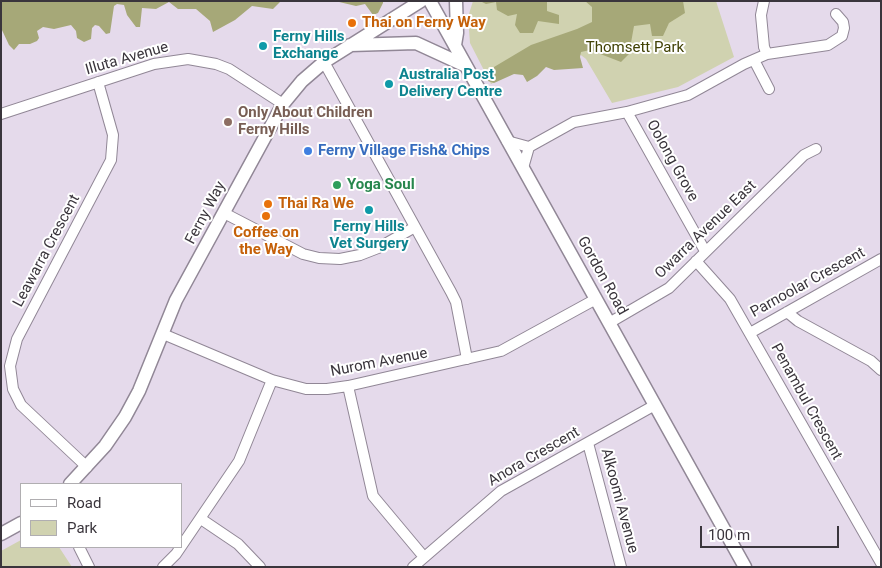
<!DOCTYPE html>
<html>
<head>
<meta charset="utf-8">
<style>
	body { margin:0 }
	#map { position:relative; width:882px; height:568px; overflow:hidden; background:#e5daeb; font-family:Roboto,sans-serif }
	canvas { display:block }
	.frame { position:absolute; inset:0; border:2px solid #3a353c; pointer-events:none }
	.legend { position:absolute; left:20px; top:483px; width:162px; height:65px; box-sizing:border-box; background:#fff; border:1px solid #b0aeb1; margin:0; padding:6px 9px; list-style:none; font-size:15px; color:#3a353c }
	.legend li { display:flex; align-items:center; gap:10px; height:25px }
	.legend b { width:25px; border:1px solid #b0aeb1 }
	.scale { position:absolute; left:700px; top:526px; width:139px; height:22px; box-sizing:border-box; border:2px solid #3a353c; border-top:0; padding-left:6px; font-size:15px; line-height:18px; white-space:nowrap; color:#3a353c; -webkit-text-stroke:4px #fff; paint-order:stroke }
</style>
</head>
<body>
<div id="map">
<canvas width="882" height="568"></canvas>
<div class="frame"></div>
<ul class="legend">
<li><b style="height:6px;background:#fff"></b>Road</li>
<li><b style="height:14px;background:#d0d2b0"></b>Park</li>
</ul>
<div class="scale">100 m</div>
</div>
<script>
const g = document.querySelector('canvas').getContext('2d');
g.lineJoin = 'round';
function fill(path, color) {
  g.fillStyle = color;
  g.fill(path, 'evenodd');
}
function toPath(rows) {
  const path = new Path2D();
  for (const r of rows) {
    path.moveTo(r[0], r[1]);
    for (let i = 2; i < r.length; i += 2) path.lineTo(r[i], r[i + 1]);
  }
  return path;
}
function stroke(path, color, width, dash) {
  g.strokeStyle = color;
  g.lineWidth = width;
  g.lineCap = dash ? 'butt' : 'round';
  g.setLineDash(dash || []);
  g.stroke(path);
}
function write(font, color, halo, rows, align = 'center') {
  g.font = font + ' Roboto,sans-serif';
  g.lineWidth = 4;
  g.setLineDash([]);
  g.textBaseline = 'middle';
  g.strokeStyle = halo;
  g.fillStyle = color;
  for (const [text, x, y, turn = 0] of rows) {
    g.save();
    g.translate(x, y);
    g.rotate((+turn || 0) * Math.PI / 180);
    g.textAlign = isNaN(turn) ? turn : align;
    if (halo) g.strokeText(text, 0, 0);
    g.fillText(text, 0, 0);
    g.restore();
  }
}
fill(toPath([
	[473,1,716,1,734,57,678,87,612,103,586,59,565,43,491,84,470,43,468,17],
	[21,540,21,547,59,547,72,567,1,567,1,551]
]), '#d0d2b0');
fill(toPath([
	[1,1,281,1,273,9,252,6,235,20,213,32,210,21,196,9,178,9,169,2,156,9,142,8,140,27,136,27,127,15,124,5,117,4,114,6,110,33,106,34,99,26,95,25,92,28,91,39,84,42,77,38,76,31,71,25,54,29,43,27,37,31,39,38,37,41,30,44,19,44,14,50,9,45,1,28],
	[335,1,383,1,383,3,378,13,373,15,365,4,356,6],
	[480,1,547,1,547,11,559,15,559,24,538,21,533,33,520,33,515,25,517,14,508,16,497,10,496,2,486,4],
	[585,1,683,1,685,13,669,23,663,36,652,36,650,24,634,26,629,54,621,62,590,50,581,52,580,57,583,68,554,70,546,67,537,76,527,82,523,75,514,74,494,83,488,81,488,75,494,67,531,45,577,29,592,22,592,7]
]), '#a6a878');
const minor = toPath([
	[764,1,761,15,764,47,767,54],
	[754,60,769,89],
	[324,62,451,292,456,302,467,359],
	[627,112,705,251],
	[1,114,154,64,188,59,216,64,229,69,283,104],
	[507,141,529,147],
	[523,168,529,147,574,122,627,112,688,95,744,64,767,54,828,45,842,36,844,28,843,22,836,14],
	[224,213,303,254,319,258,340,259,360,255,378,248,415,227],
	[696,261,730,299,881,563],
	[787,312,798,321,871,361,881,370],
	[609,323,669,288,804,155,816,149],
	[750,333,881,259],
	[163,334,272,380,306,389,327,389,348,386,501,351,596,299],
	[348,386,373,496,424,557],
	[588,443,621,567],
	[87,467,21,405,13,389,10,366,17,339,111,160,113,135,98,82],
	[201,519,238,544,260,567],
	[79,547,89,567],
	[163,567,176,554,239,461,272,380],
	[413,567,501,491,655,405]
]);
const tertiary = toPath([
	[430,1,745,567],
	[350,45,416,43,466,66],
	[455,45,457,33,456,1],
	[70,484,105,446,125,417,139,391,176,300,283,104,302,81,324,62,421,1],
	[1,534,21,523]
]);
stroke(minor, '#918796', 12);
stroke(tertiary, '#918796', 15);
stroke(minor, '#fff', 10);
stroke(tertiary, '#fff', 12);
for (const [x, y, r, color] of [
	[352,23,5,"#e8710a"],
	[263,46,5,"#0f9aa8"],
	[389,84,5,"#0f9aa8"],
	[228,122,5,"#8d6e63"],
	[308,151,5,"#3f7fe0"],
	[337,185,5,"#2e9e5b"],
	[268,204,5,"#e8710a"],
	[369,210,5,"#0f9aa8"],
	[266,216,5,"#e8710a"]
]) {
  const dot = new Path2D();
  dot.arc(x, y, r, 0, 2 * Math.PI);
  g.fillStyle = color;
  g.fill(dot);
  stroke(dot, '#fff', 2);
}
write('bold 15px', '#c56008', '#fff', [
	["Thai on Ferny Way",362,23],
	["Thai Ra We",278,204],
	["Coffee on",266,233,"center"],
	["the Way",266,250,"center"]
], 'left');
write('bold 15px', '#0d838f', '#fff', [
	["Ferny Hills",273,37],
	["Exchange",273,54],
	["Australia Post",399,75],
	["Delivery Centre",399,92],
	["Ferny Hills",369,227,"center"],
	["Vet Surgery",369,244,"center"]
], 'left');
write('15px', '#414205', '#fff', [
	["Thomsett Park",635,48]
]);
write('15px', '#3a353c', '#fff', [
	["Illuta Avenue",127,59,-16],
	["Oolong Grove",672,161,61],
	["Ferny Way",206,213,-62],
	["Owarra Avenue East",706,230,-44],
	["Leawarra Crescent",47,251,-62],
	["Gordon Road",602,276,61],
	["Parnoolar Crescent",808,283,-29],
	["Nurom Avenue",379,363,-11],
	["Penambul Crescent",806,402,61],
	["Anora Crescent",534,457,-30],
	["Alkoomi Avenue",619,501,75]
]);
write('bold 15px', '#785e54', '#fff', [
	["Only About Children",238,113],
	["Ferny Hills",238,130]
], 'left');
write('bold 15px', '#366cbe', '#fff', [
	["Ferny Village Fish& Chips",318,151]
], 'left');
write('bold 15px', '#27864d', '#fff', [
	["Yoga Soul",347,185]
], 'left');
</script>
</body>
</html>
